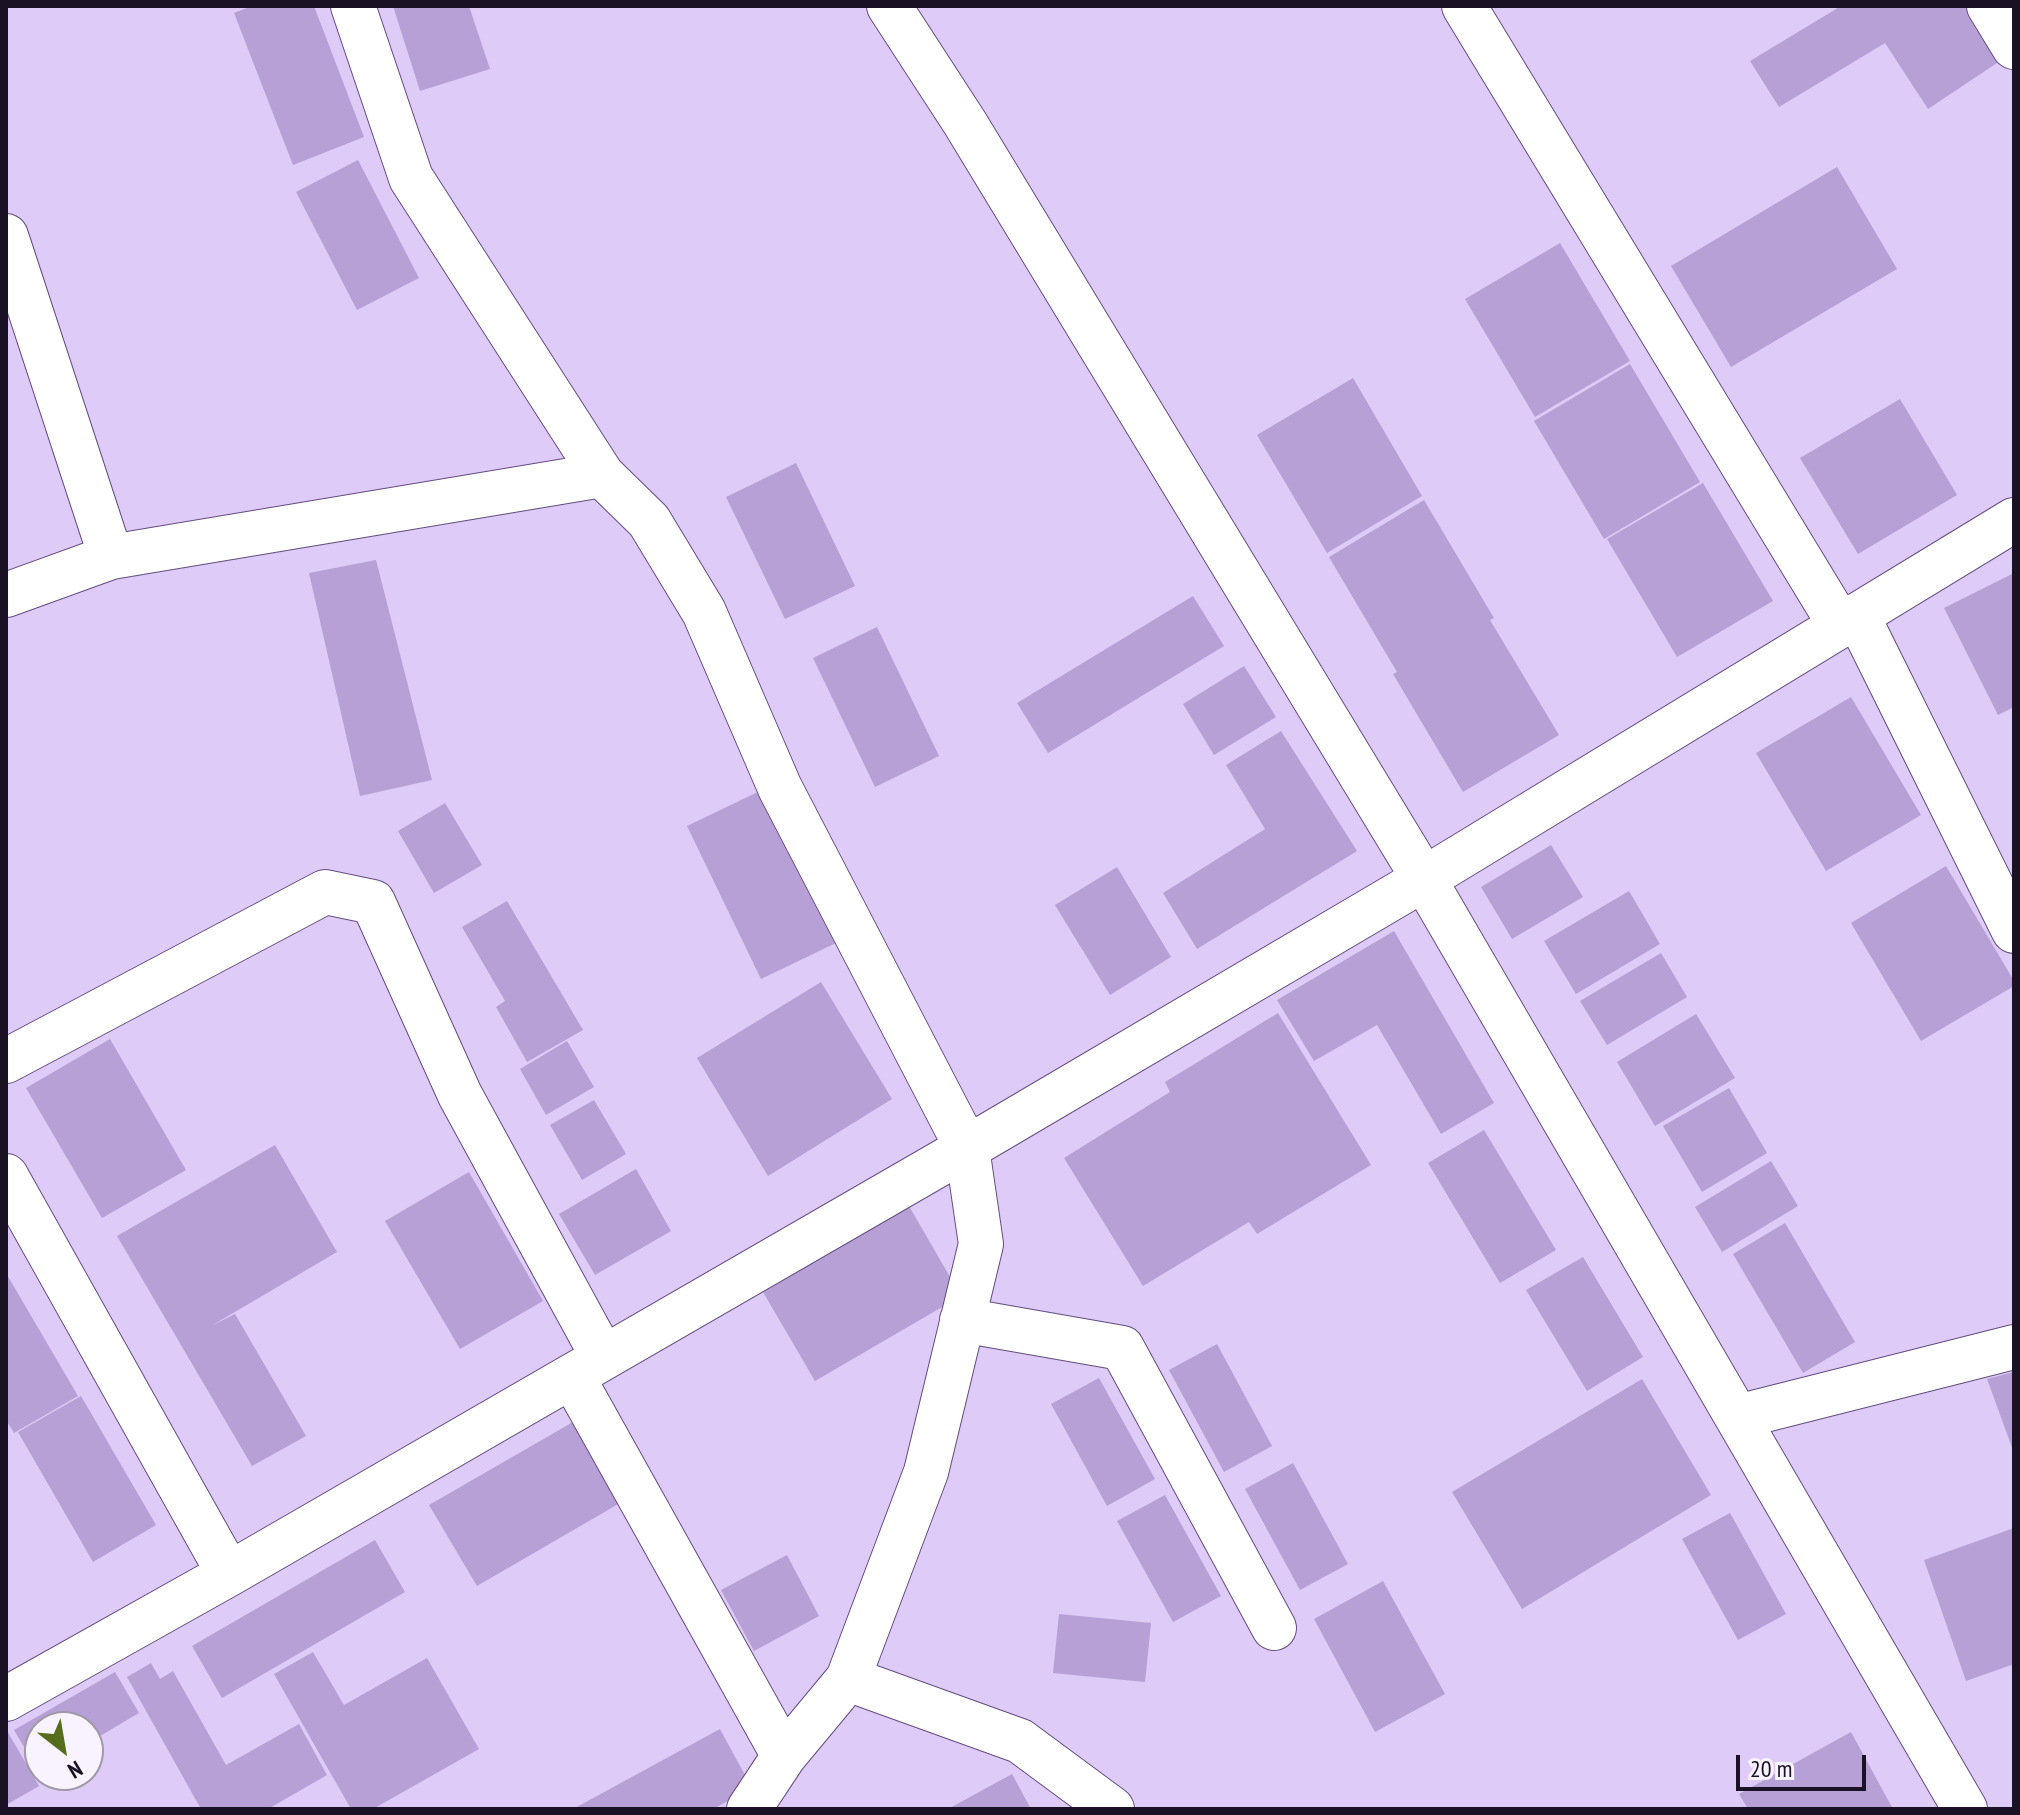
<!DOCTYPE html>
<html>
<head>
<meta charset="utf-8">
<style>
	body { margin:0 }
	#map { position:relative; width:2020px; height:1815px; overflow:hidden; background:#decbf7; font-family:"PT Sans Narrow",sans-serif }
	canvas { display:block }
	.frame { position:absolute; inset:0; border:8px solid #1a1124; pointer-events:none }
	.north { position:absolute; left:24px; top:1711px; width:80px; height:80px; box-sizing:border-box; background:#f8f3ff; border:2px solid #9f99a7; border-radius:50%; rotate:149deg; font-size:22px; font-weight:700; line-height:32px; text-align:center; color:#1a1124 }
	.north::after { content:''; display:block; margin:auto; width:28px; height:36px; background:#566d1d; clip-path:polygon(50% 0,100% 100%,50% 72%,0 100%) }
	.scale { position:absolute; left:1736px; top:1755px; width:130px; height:36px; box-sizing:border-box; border:4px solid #1a1124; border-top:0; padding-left:10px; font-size:24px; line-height:28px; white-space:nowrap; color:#1a1124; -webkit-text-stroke:6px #f8f3ff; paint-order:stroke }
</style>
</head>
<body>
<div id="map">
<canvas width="2020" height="1815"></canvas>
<div class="frame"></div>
<div class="north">N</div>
<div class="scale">20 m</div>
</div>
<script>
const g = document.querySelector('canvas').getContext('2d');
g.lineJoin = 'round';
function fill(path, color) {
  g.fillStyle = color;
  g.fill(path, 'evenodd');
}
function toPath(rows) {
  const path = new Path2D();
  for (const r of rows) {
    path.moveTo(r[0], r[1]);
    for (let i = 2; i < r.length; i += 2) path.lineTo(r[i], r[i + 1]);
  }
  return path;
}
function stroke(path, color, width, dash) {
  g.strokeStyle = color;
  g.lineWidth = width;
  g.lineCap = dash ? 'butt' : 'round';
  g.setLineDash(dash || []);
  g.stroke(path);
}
fill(toPath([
	[252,6,314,6,364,137,293,165,234,13],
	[393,6,469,6,490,69,420,91],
	[1841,6,1965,6,2000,61,1928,109,1885,43,1779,107,1750,61],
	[358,160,419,278,357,310,296,192],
	[1837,167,1897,269,1731,367,1671,266],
	[1560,243,1630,361,1535,417,1465,299],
	[1630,364,1700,482,1604,539,1534,421],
	[1353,378,1422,496,1327,553,1257,435],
	[1900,399,1957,495,1858,554,1800,458],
	[796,463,855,586,785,619,726,497],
	[1703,483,1773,601,1677,657,1607,539],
	[1424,500,1494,618,1490,620,1559,735,1463,792,1393,674,1397,672,1329,557],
	[376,560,432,780,360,796,309,573],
	[2014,573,2014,707,1998,715,1944,608],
	[1193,596,1224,646,1048,753,1017,703],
	[877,627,939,756,875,787,813,658],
	[1244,666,1276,717,1214,755,1183,704],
	[1851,697,1921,815,1826,871,1756,753],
	[1281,731,1357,851,1197,949,1163,893,1265,829,1226,765],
	[764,789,838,942,761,979,687,826],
	[445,803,482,865,434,893,398,831],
	[1551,845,1583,897,1512,939,1481,887],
	[1946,866,2014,981,2014,986,1921,1041,1851,923],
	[1117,867,1171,957,1110,995,1055,905],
	[1629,891,1660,944,1576,994,1544,941],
	[507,901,583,1030,527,1062,496,1007,505,1001,462,927],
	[1394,931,1494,1103,1441,1134,1377,1025,1314,1061,1277,1000],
	[1661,953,1687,997,1607,1045,1580,1001],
	[821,982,892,1099,768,1176,697,1058],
	[1278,1013,1371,1165,1257,1234,1249,1222,1143,1286,1064,1158,1170,1092,1165,1082],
	[1696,1014,1735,1078,1655,1126,1617,1062],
	[110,1039,186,1170,102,1218,26,1088],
	[567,1041,594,1087,546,1115,520,1069],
	[1729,1088,1767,1153,1702,1192,1663,1126],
	[594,1100,626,1154,582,1180,550,1125],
	[1484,1130,1556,1250,1500,1283,1428,1163],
	[275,1145,337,1252,211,1326,235,1314,306,1436,252,1466,117,1236],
	[1771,1161,1798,1206,1722,1252,1695,1207],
	[636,1169,671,1231,595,1275,559,1214],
	[469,1172,543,1301,460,1349,385,1221],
	[909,1206,961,1296,815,1381,763,1292],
	[1785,1223,1855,1342,1803,1373,1733,1254],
	[1583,1257,1643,1357,1587,1391,1526,1290],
	[6,1273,78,1396,14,1433,6,1420],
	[1217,1344,1272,1446,1224,1472,1169,1370],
	[2014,1372,2014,1453,1987,1379],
	[1099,1378,1155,1479,1107,1506,1051,1404],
	[1642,1379,1711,1495,1522,1609,1452,1492],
	[81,1396,156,1525,93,1562,18,1432],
	[573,1422,620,1503,477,1586,429,1505],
	[1293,1463,1348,1564,1300,1590,1245,1489],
	[1165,1495,1221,1596,1173,1622,1117,1521],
	[1730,1513,1786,1614,1738,1640,1682,1539],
	[2014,1528,2014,1664,1966,1681,1924,1560],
	[375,1540,405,1592,222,1698,192,1646],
	[787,1555,819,1616,754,1651,721,1590],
	[1383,1581,1445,1694,1375,1732,1314,1619],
	[1059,1614,1151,1623,1145,1682,1053,1673],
	[313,1652,344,1705,427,1658,479,1749,373,1809,351,1809,274,1674],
	[151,1663,160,1679,173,1671,226,1765,299,1724,327,1775,268,1809,201,1809,127,1677],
	[115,1672,139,1713,88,1743,88,1727,40,1727,40,1774,14,1730],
	[6,1729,39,1786,6,1805],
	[720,1729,752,1788,713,1809,573,1809],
	[1851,1732,1893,1809,1748,1809,1739,1794],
	[1012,1774,1031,1809,948,1809]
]), '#b7a0d5');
const minor = toPath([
	[353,6,411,178,602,475,649,521,704,612,780,788,967,1148,981,1244,926,1472,848,1679,784,1756,749,1809],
	[889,6,965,123,1424,879,1965,1809],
	[1464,6,1840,625],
	[1989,6,2014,47],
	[6,236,111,557],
	[6,595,111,557,602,475],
	[1857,615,2014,931],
	[6,1061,325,892,373,902,460,1095,603,1357],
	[6,1176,229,1574],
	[962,1320,1122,1348,1274,1628],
	[572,1376,784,1756],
	[1737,1417,2014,1347],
	[848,1679,1020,1741,1112,1809],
	[6,1699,229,1574,967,1148,1424,879,2014,520]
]);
stroke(minor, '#634d7d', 46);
stroke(minor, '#fff', 44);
</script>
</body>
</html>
